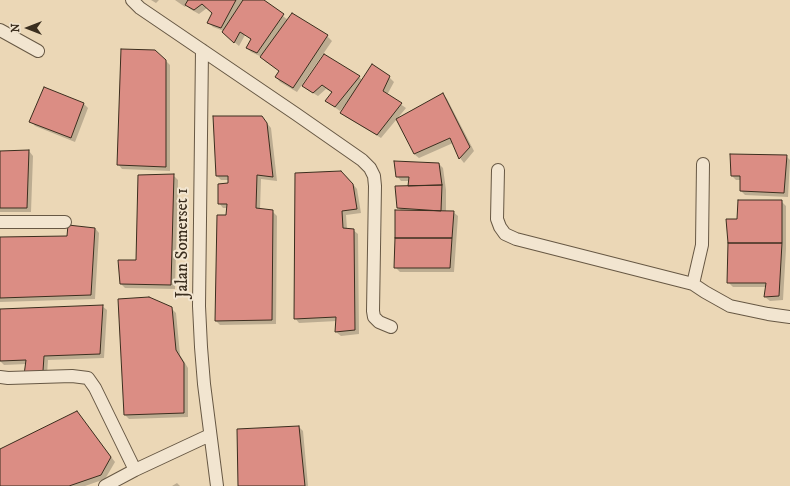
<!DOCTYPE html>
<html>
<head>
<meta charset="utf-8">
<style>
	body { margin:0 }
	#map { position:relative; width:790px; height:486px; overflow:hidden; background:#ebd7b6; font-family:"IM FELL DW Pica",serif }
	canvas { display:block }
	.north { position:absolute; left:8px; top:8px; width:40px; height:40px; -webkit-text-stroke:3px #f2e5d0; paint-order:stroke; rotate:270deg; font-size:11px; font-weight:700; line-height:16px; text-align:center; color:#3b2e1e }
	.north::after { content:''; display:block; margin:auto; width:14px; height:18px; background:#3b2e1e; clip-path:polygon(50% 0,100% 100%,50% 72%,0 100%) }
</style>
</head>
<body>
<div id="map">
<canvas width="790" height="486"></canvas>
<div class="north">N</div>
</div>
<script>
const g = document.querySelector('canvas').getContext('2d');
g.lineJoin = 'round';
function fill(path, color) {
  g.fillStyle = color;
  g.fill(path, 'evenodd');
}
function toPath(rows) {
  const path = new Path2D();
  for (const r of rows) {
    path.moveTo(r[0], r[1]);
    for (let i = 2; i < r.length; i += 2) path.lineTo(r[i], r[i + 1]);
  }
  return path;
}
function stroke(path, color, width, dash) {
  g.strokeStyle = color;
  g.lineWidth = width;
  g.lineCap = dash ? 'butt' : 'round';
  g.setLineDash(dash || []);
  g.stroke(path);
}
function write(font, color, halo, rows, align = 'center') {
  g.font = font + ' "IM FELL DW Pica",serif';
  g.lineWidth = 4;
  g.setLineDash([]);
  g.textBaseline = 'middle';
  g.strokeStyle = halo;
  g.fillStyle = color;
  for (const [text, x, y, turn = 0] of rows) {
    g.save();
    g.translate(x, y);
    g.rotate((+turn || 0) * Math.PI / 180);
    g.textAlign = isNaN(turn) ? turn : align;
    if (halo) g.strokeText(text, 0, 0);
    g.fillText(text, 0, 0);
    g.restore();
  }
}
fill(toPath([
	[151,0,159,0,156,3],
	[175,0,262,0,288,20,327,36,332,41,297,92,280,82,276,77,280,71,266,62,262,57,251,52,247,48,252,40,245,35,239,46,227,36,224,31,213,27,209,23,213,13,207,8,199,14,190,9,186,5,185,7],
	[325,55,363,80,389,77,394,82,387,95,406,108,381,138,346,117,342,113,349,102,348,101,340,111,326,101,333,93,326,89,318,96,308,90,304,86],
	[166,61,170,65,170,171,122,169,118,164],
	[443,94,447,99,474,151,464,163,460,158,453,143,419,158,414,154,397,119],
	[84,104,88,108,75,142,35,126,31,121],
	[266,122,271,128,277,181,261,179,260,210,272,211,277,216,276,324,220,325,216,321,228,208,223,208,219,203,229,184,229,180,221,180,217,176],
	[29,151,33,156,31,212,0,212,0,152],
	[731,155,786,156,790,160,788,197,745,195,741,191,741,180,736,180,732,176],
	[439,164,443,168,446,190,446,212,453,212,458,216,454,272,400,272,395,267,402,211,397,207,409,187,409,181,401,181,397,176],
	[173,175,178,180,175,289,125,288,121,284,137,261],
	[346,176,357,189,361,213,346,215,347,229,353,230,358,234,359,334,341,336,336,332,337,321,299,323,295,318],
	[781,201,786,206,786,249,783,300,770,301,765,297,766,287,733,287,728,282,738,220],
	[95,228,99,233,95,299,0,302,0,238,68,237],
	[102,306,107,310,104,358,48,360,47,375,26,364,4,365,0,361,0,310],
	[171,308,176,313,180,355,188,368,188,417,129,419,125,415],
	[81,417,115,462,105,479,85,486,0,486,0,450],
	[299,427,303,431,308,486,239,486],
	[177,483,180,486,172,486]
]), '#0003');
const building = toPath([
	[188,0,236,0,221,28,207,23,212,13,202,4,194,10,185,5,188,0],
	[243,0,264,0,284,14,257,53,246,48,251,39,240,32,234,43,222,32,243,0],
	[292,13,328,35,293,88,275,77,279,71,260,57,292,13],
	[121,49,155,50,166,60,166,167,117,165,121,49],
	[324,54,360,76,335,107,325,101,332,92,322,85,313,93,302,86,324,54],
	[372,64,390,76,383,91,402,103,377,135,340,113,372,64],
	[44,87,84,103,71,138,29,122,44,87],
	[443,93,470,147,459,159,450,138,414,154,396,119,443,93],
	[213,116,262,116,267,123,273,177,257,175,256,208,273,210,272,320,215,321,217,215,226,215,227,204,218,204,218,184,228,183,228,176,216,176,213,116],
	[29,150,27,208,0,208,0,151,29,150],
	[730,154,787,155,784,193,740,191,740,176,731,176,730,154],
	[394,161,439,163,442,185,408,186,409,177,396,177,394,161],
	[341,171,353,184,357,209,342,211,343,228,354,229,355,330,335,332,336,317,294,319,295,173,341,171],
	[174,174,171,285,120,284,118,260,136,260,138,175,174,174],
	[442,185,441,211,397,208,395,186,442,185],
	[738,200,782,200,782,243,728,243,726,219,737,219,738,200],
	[395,210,454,211,452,238,395,238,395,210],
	[68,225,95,228,91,295,0,298,0,237,67,236,68,225],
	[395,238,452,238,450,268,394,268,395,238],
	[728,243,782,243,779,296,764,297,766,283,727,283,728,243],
	[149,297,172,307,176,350,184,363,184,413,124,415,118,299,149,297],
	[103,305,100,354,44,356,43,371,24,375,26,360,0,361,0,309,103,305],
	[77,411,111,457,101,475,69,486,0,486,0,449,77,411],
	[299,426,305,486,238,486,237,429,299,426]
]);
fill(building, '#db8d84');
stroke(building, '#3b2e1e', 1);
const minor = toPath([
	[132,0,140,8,296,114,362,160,370,168,374,176,375,186,373,311,374,317,379,322,391,327],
	[0,30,38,51],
	[202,50,199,306,201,347,204,384,217,486],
	[498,170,497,219,500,227,505,234,516,239,693,284,705,292,730,306,768,314,790,317],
	[0,222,65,222],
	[693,284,702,245,703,164],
	[0,377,8,378,72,376,88,378,95,388,135,470],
	[105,486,135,470,210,435]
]);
stroke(minor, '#675844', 14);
stroke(minor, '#f2e5d0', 12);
write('17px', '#3b2e1e', '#f2e5d0', [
	["Jalan Somerset 1",183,243,-90]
]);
</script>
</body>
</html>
